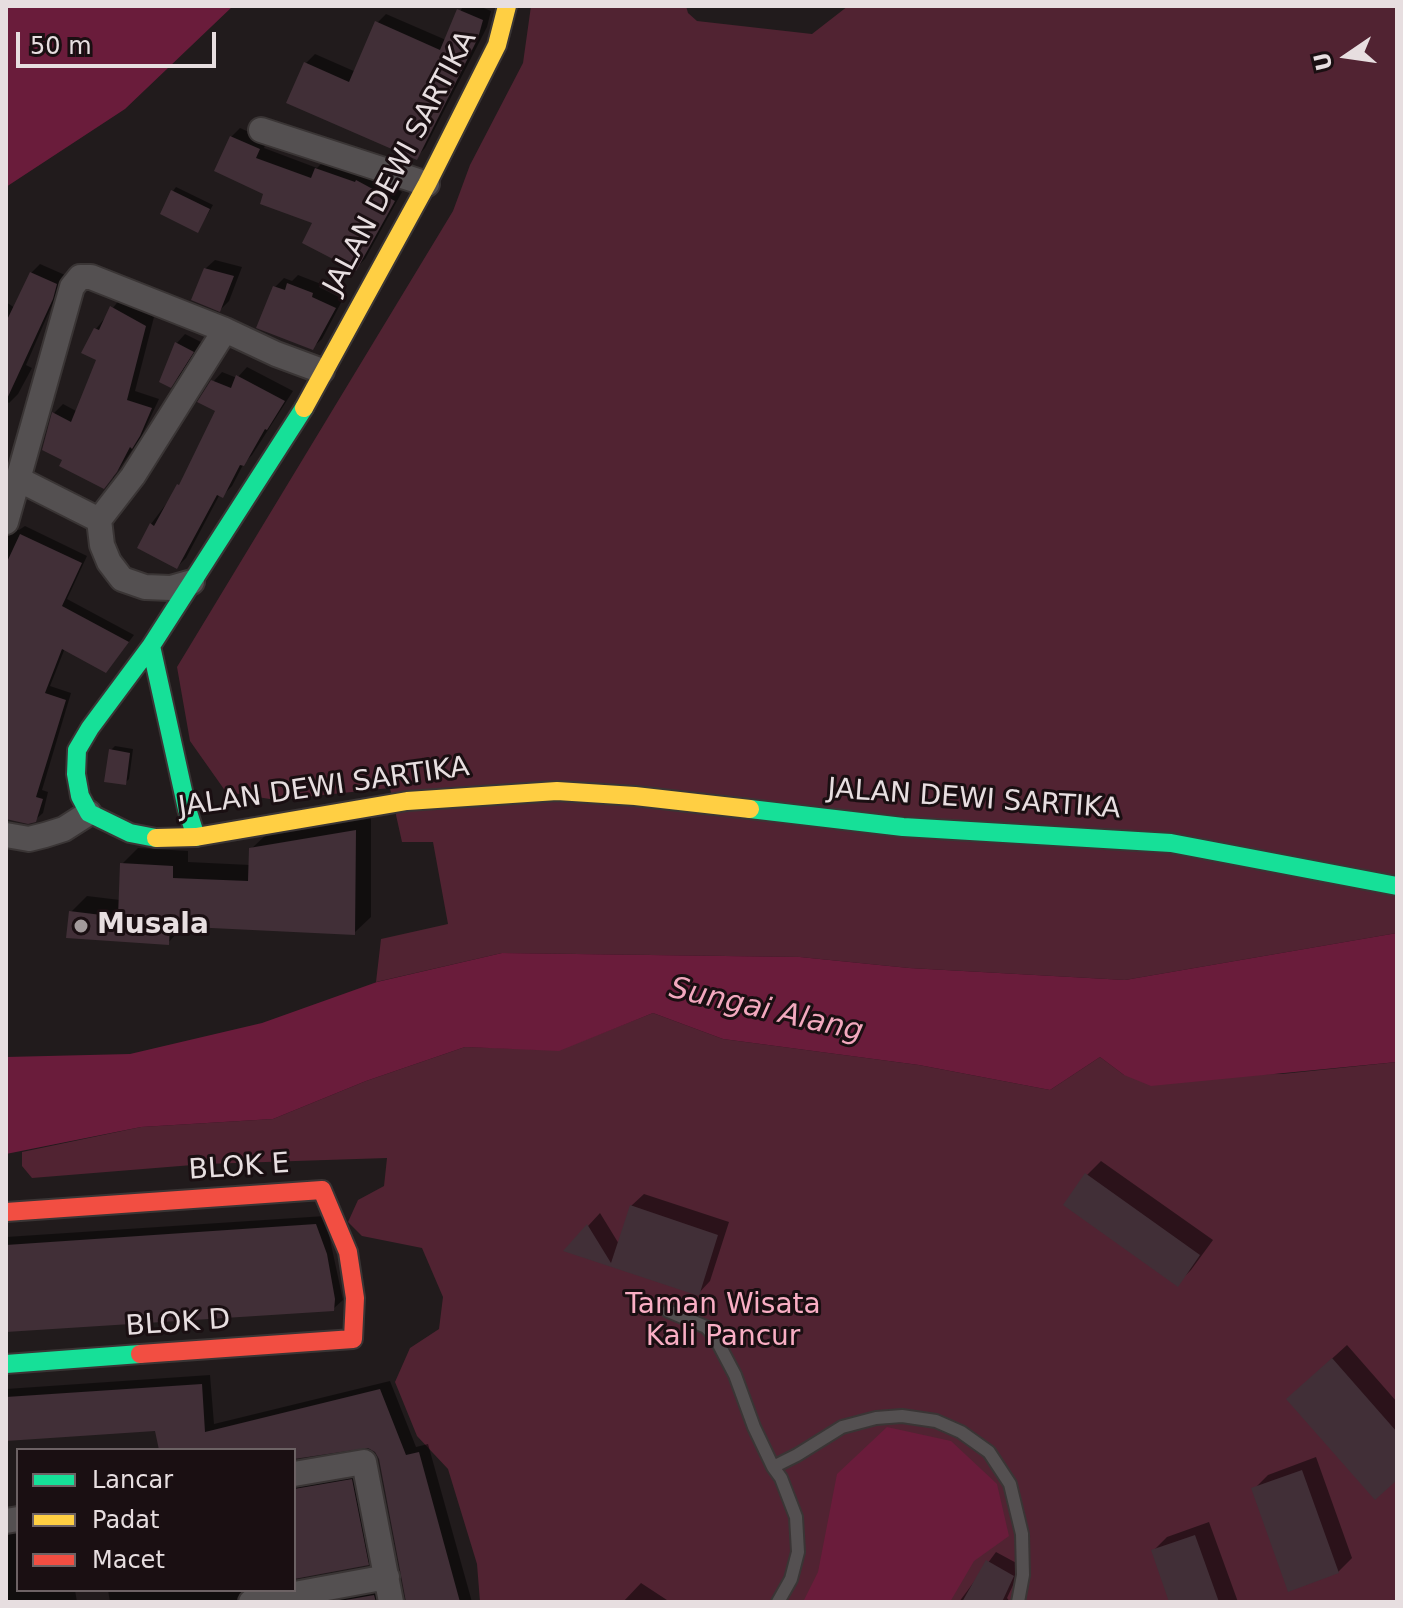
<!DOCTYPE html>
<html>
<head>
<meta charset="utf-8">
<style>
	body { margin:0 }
	#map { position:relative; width:1403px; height:1608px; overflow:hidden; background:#211b1c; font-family:"DejaVu Sans",sans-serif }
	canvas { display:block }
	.frame { position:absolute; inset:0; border:8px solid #e7dee0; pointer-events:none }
	.legend { position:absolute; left:16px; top:1448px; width:280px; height:144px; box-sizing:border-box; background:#1a0f12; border:2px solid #6c6264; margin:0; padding:10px 14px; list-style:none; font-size:24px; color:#e7dee0 }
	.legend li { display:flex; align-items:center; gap:16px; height:40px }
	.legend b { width:40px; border:2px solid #6c6264 }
	.north { position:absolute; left:1307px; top:16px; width:80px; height:80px; -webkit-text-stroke:6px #1a0f12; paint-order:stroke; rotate:257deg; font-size:22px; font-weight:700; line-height:32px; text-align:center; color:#e7dee0 }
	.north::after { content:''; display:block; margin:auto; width:28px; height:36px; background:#e7dee0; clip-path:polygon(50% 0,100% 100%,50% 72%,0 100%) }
	.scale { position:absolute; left:16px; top:32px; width:200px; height:36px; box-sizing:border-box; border:4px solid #e7dee0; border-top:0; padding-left:10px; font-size:24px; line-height:28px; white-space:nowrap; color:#e7dee0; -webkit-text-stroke:6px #1a0f12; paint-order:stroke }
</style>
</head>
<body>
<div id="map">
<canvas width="1403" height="1608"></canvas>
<div class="frame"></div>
<ul class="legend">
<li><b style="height:10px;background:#16e098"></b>Lancar</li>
<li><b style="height:10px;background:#ffcf43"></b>Padat</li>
<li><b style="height:10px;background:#f24e42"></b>Macet</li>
</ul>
<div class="north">U</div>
<div class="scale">50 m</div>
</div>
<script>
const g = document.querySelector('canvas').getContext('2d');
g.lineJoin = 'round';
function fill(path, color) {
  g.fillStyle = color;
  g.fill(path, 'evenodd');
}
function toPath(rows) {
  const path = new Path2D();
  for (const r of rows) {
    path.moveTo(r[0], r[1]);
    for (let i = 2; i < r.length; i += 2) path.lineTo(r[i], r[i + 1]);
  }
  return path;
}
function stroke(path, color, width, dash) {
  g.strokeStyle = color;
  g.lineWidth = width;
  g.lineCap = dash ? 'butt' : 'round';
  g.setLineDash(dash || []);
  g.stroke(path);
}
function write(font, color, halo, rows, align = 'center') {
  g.font = font + ' "DejaVu Sans",sans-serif';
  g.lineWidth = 6;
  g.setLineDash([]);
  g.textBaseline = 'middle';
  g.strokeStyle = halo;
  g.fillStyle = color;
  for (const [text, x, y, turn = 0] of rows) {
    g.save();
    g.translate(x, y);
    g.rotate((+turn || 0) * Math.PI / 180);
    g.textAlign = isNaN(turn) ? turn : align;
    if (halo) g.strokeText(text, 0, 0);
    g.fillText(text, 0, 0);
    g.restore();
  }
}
fill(toPath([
	[531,6,686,6,688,13,697,21,812,34,848,6,1397,6,1397,933,1125,980,909,968,800,957,502,953,376,982,381,939,448,924,433,842,402,842,390,788,276,800,226,792,190,741,177,667,453,211,470,165,523,63],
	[653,1013,723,1039,919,1065,1050,1090,1100,1057,1124,1075,1282,1074,1397,1062,1397,1602,480,1602,477,1564,448,1469,417,1436,395,1382,410,1348,439,1329,443,1297,422,1248,362,1236,348,1222,358,1200,384,1186,387,1158,205,1164,32,1178,22,1166,22,1152,141,1127,273,1119,366,1081,465,1047,559,1050]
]), '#512332');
fill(toPath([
	[6,6,233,6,125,109,6,187],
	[1397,933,1397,1062,1151,1086,1124,1075,1100,1057,1050,1090,919,1065,723,1039,653,1013,559,1051,465,1047,366,1081,273,1119,141,1127,6,1154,6,1057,130,1054,262,1023,377,982,502,953,800,957,909,968,1125,980],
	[887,1427,951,1441,997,1484,1009,1536,974,1561,950,1602,803,1602,818,1572,837,1474]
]), '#6a1c3b');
fill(toPath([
	[463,6,479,6,491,11,487,27,425,148,416,158,306,63,315,54,356,72,377,23,386,14,446,40],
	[240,128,267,140,264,148,317,168,325,160,366,172,402,192,365,259,356,268,315,222,266,192,231,137],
	[176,187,213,205,198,231,173,191],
	[215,260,242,267,229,301,220,310,205,269],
	[40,264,65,275,26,365,32,368,18,394,9,403,6,401,6,302,15,308,31,273],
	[298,275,321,284,319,287,343,299,322,339,312,348,274,288,284,278,292,281],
	[120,299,154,317,135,391,159,399,141,437,113,478,44,449,54,413,63,404,78,412,99,359,96,329],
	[185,334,201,342,179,377,170,386,161,381,177,343],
	[247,367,293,391,252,455,244,463,232,486,223,495,220,494,186,558,177,567,151,524,185,479,217,410,213,382,222,372,237,378],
	[25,526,87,556,67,599,134,635,112,664,65,648,50,686,71,693,42,790,48,792,43,813,35,820,6,817,6,528,19,530],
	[115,746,133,749,129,779,125,783,111,750],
	[371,815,371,917,354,933,184,925,168,943,71,912,87,896,120,900,122,864,138,848,188,851,188,862,250,865,251,849,268,833],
	[1101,1161,1213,1240,1191,1270,1177,1284,1087,1175],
	[644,1194,729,1222,710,1281,698,1294,566,1250,600,1213,619,1244,631,1206],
	[325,1216,343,1300,333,1309,6,1331,6,1237],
	[1347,1345,1397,1402,1397,1477,1303,1385],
	[210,1375,214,1424,390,1381,416,1447,428,1444,472,1602,407,1602,381,1458,376,1450,362,1445,294,1457,294,1450,161,1450,157,1429,6,1439,6,1389],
	[1316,1457,1352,1558,1338,1572,1254,1489,1268,1475],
	[361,1471,377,1554,368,1563,294,1577,294,1474],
	[1209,1522,1238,1602,1171,1602,1153,1551,1167,1537],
	[18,1529,18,1590,75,1590,77,1602,6,1602,6,1531],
	[996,1552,1022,1566,1007,1598,1010,1602,959,1602],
	[641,1583,670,1602,623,1602],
	[383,1586,388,1602,299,1602],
	[108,1590,245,1590,245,1596,250,1602,110,1602]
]), '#0007');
fill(toPath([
	[457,9,483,20,478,38,417,160,286,103,304,62,349,82,375,21,440,50],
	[230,136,260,149,256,158,311,178,315,168,355,182,356,180,395,201,356,271,302,243,312,223,260,204,263,194,214,171],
	[171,190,210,209,198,233,160,214],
	[204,268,234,276,220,312,191,300],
	[30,272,57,284,53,299,6,401,6,322],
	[287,283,313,293,312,297,336,308,313,350,256,328,273,286,285,290],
	[110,306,146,326,127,400,152,408,140,436,132,449,130,447,117,472,104,489,59,466,62,460,42,450,52,412,71,422,96,360,81,353,94,328,99,330],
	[175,342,194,352,171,388,159,382],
	[236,375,285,401,267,430,265,429,244,466,240,465,223,498,217,495,177,569,137,548,150,523,154,526,177,484,179,485,215,411,197,402,211,380,231,388],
	[20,534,82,563,62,606,129,642,106,673,62,649,45,693,66,700,36,797,43,799,36,822,28,824,6,819,6,564],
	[109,749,130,753,126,785,104,782],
	[356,830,355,935,170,926,169,945,66,938,69,911,118,917,120,863,173,866,173,878,248,881,249,848],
	[1085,1173,1200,1255,1178,1287,1063,1205],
	[630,1205,718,1235,699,1296,563,1251,587,1224,611,1263],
	[316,1224,327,1254,335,1299,334,1311,6,1332,6,1245],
	[1332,1358,1397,1432,1397,1480,1375,1500,1286,1399],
	[202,1384,205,1432,380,1389,406,1455,419,1452,460,1602,406,1602,379,1459,375,1452,368,1448,294,1459,294,1450,159,1450,155,1431,6,1441,6,1397],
	[1302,1470,1339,1573,1288,1592,1251,1488],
	[352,1479,369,1565,294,1579,294,1489],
	[1195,1535,1219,1602,1169,1602,1151,1550],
	[986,1560,1014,1576,1002,1602,962,1602],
	[374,1595,376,1602,334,1602]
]), '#412f37');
const lane = toPath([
	[668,1311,706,1327,715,1337,735,1375,754,1427,773,1467,797,1455,842,1427,876,1418,902,1416,936,1421,961,1432,989,1452,1010,1484,1022,1534,1023,1575,1018,1602],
	[773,1467,781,1478,796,1517,798,1552,791,1579,778,1602]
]);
const street = toPath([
	[261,130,427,184],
	[18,479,99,520],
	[6,522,72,287,80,277,91,277,225,330,276,354,322,371],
	[192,582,171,588,145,587,122,579,109,562,102,545,99,520,133,476,225,330],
	[6,835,29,839,45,835,64,829,89,813],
	[294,1474,364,1462,391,1602],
	[6,1521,18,1519],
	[251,1602,387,1577]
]);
const fast = toPath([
	[151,646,187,809,196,837],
	[750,809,903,827,1171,843,1397,886],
	[156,838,130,833,89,813,80,796,76,774,77,750,90,728,151,646,304,408],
	[6,1364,140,1354]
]);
const slow = toPath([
	[304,408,427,184,497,45,507,6],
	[156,838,196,837,407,801,557,791,635,796,750,809]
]);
const jam = toPath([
	[6,1212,322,1190,348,1252,355,1298,353,1339,140,1354]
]);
stroke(lane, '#3a3535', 16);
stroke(street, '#3a3535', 28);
stroke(fast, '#3a3535', 22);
stroke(slow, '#3a3535', 22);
stroke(jam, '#3a3535', 22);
stroke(lane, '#545051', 12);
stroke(street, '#545051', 24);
stroke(fast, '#16e098', 18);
stroke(slow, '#ffcf43', 18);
stroke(jam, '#f24e42', 18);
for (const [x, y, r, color] of [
	[81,926,8,"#a29a9b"]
]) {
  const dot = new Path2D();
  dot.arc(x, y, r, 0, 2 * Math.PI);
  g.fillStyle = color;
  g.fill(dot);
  stroke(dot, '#1a0f12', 3);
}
write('28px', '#e7dee0', '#1a0f12', [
	["JALAN DEWI SARTIKA",401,163,-62],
	["JALAN DEWI SARTIKA",324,788,-8],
	["JALAN DEWI SARTIKA",974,800,4],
	["BLOK E",239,1168,-4],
	["BLOK D",178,1324,-4]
]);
write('bold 28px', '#e7dee0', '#1a0f12', [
	["Musala",97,926]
], 'left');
write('28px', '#f9aec4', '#1a0f12', [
	["Taman Wisata",723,1306],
	["Kali Pancur",723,1338]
]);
write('italic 30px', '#f2a8be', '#1a0f12', [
	["Sungai Alang",766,1011,13]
]);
</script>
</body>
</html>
